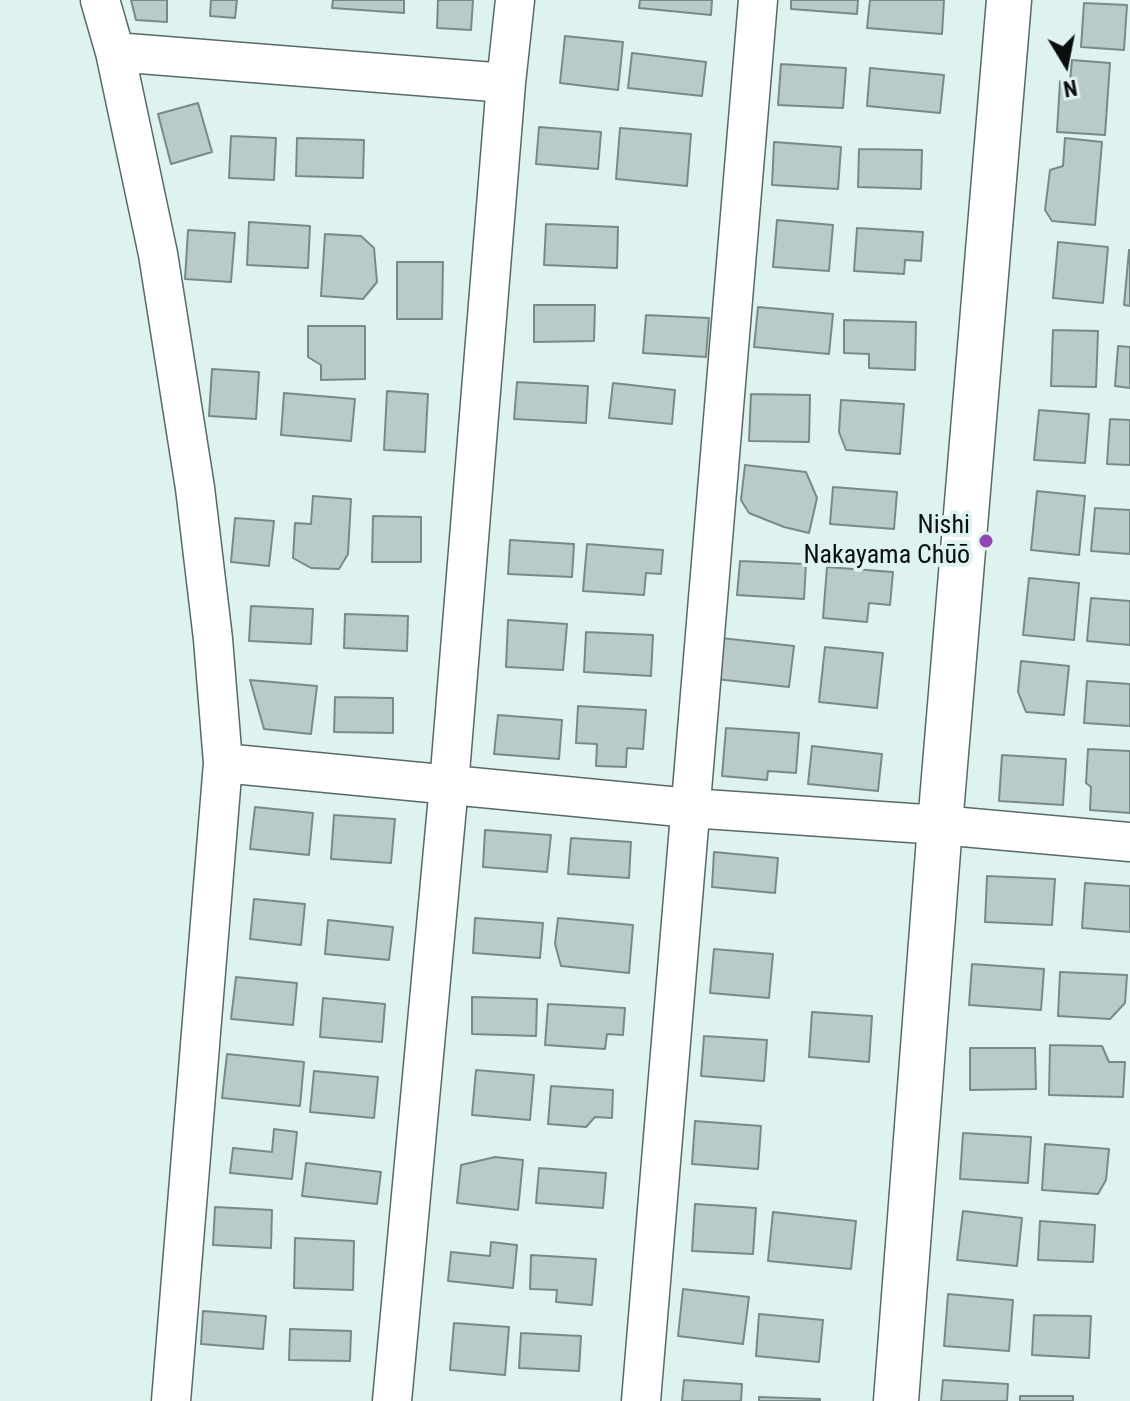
<!DOCTYPE html>
<html>
<head>
<meta charset="utf-8">
<style>
	body { margin:0 }
	#map { position:relative; width:1130px; height:1401px; overflow:hidden; background:#def2f0; font-family:"Roboto Condensed",sans-serif }
	canvas { display:block }
	.north { position:absolute; left:1026px; top:24px; width:80px; height:80px; -webkit-text-stroke:6px #def2f0; paint-order:stroke; rotate:170deg; font-size:22px; font-weight:700; line-height:32px; text-align:center; color:#090f0f }
	.north::after { content:''; display:block; margin:auto; width:28px; height:36px; background:#090f0f; clip-path:polygon(50% 0,100% 100%,50% 72%,0 100%) }
</style>
</head>
<body>
<div id="map">
<canvas width="1130" height="1401"></canvas>
<div class="north">N</div>
</div>
<script>
const g = document.querySelector('canvas').getContext('2d');
g.lineJoin = 'round';
function fill(path, color) {
  g.fillStyle = color;
  g.fill(path, 'evenodd');
}
function toPath(rows) {
  const path = new Path2D();
  for (const r of rows) {
    path.moveTo(r[0], r[1]);
    for (let i = 2; i < r.length; i += 2) path.lineTo(r[i], r[i + 1]);
  }
  return path;
}
function stroke(path, color, width, dash) {
  g.strokeStyle = color;
  g.lineWidth = width;
  g.lineCap = dash ? 'butt' : 'round';
  g.setLineDash(dash || []);
  g.stroke(path);
}
function write(font, color, halo, rows, align = 'center') {
  g.font = font + ' "Roboto Condensed",sans-serif';
  g.lineWidth = 8;
  g.setLineDash([]);
  g.textBaseline = 'middle';
  g.strokeStyle = halo;
  g.fillStyle = color;
  for (const [text, x, y, turn = 0] of rows) {
    g.save();
    g.translate(x, y);
    g.rotate((+turn || 0) * Math.PI / 180);
    g.textAlign = isNaN(turn) ? turn : align;
    if (halo) g.strokeText(text, 0, 0);
    g.fillText(text, 0, 0);
    g.restore();
  }
}
const building = toPath([
	[131,0,167,0,167,22,136,20,131,0],
	[211,0,237,0,235,18,210,16,211,0],
	[333,0,404,0,404,13,332,8,333,0],
	[438,0,473,0,471,30,437,28,438,0],
	[640,0,712,0,711,15,639,8,640,0],
	[791,0,858,0,857,14,791,9,791,0],
	[870,0,944,0,942,34,867,28,870,0],
	[1084,3,1127,5,1124,50,1081,47,1084,3],
	[565,36,623,42,618,90,560,83,565,36],
	[632,53,706,62,702,96,628,88,632,53],
	[1072,60,1110,63,1105,135,1057,132,1060,81,1070,81,1072,60],
	[781,64,846,68,843,108,778,105,781,64],
	[870,68,944,75,940,113,867,106,870,68],
	[198,103,212,152,171,164,158,114,198,103],
	[539,127,601,132,598,169,536,164,539,127],
	[620,128,691,134,687,186,616,179,620,128],
	[231,136,276,138,274,180,229,178,231,136],
	[297,138,364,140,363,178,296,176,297,138],
	[1065,138,1102,142,1095,225,1052,221,1045,210,1050,170,1063,166,1065,138],
	[774,142,841,147,838,189,772,185,774,142],
	[859,149,922,150,921,189,858,187,859,149],
	[777,220,833,225,829,271,773,267,777,220],
	[249,222,310,226,308,268,247,265,249,222],
	[546,224,618,227,617,268,544,265,546,224],
	[857,228,923,232,921,261,905,260,904,274,854,271,857,228],
	[188,230,235,233,231,282,185,279,188,230],
	[325,234,361,236,374,248,377,282,363,299,321,296,325,234],
	[1058,242,1108,247,1103,303,1053,298,1058,242],
	[1129,250,1130,250,1130,306,1124,305,1129,250],
	[397,262,443,262,442,319,397,319,397,262],
	[534,305,595,305,594,341,534,342,534,305],
	[758,307,833,314,829,354,754,347,758,307],
	[646,315,709,318,706,357,643,353,646,315],
	[844,320,916,322,915,370,869,368,869,354,844,353,844,320],
	[308,326,365,326,365,379,321,380,321,365,308,357,308,326],
	[1053,330,1098,331,1096,387,1051,386,1053,330],
	[1118,346,1130,347,1130,388,1115,386,1118,346],
	[212,369,259,372,256,419,209,416,212,369],
	[517,382,588,386,586,423,514,419,517,382],
	[613,383,675,390,672,424,609,418,613,383],
	[387,391,428,394,425,452,384,450,387,391],
	[284,393,355,399,351,441,281,435,284,393],
	[751,394,810,395,809,442,749,441,751,394],
	[841,400,904,404,900,454,846,450,839,432,841,400],
	[1039,410,1089,414,1085,463,1034,460,1039,410],
	[1110,419,1130,420,1130,465,1107,464,1110,419],
	[745,465,806,472,817,498,809,533,784,527,749,513,741,500,745,465],
	[833,487,897,492,894,529,830,524,833,487],
	[1037,491,1085,496,1079,555,1031,550,1037,491],
	[313,496,351,499,348,554,339,569,311,568,293,558,295,523,311,524,313,496],
	[1095,508,1130,510,1130,554,1091,551,1095,508],
	[373,516,421,517,421,562,372,562,373,516],
	[235,518,274,521,269,566,231,562,235,518],
	[510,540,574,544,572,577,508,574,510,540],
	[587,544,663,550,661,574,646,573,644,595,583,591,587,544],
	[740,561,806,564,804,599,737,595,740,561],
	[827,567,893,572,890,605,869,603,867,622,823,618,827,567],
	[1029,578,1079,583,1074,640,1023,635,1029,578],
	[1091,598,1130,601,1130,645,1087,641,1091,598],
	[251,606,313,609,311,644,249,641,251,606],
	[345,614,408,616,407,651,344,648,345,614],
	[508,620,567,624,563,670,506,667,508,620],
	[586,632,653,635,651,676,584,672,586,632],
	[721,638,794,646,789,687,716,679,721,638],
	[825,647,883,653,877,708,819,702,825,647],
	[1021,661,1069,666,1064,715,1026,712,1018,692,1021,661],
	[250,680,317,686,311,734,264,729,250,680],
	[1087,681,1130,684,1130,726,1084,723,1087,681],
	[335,697,393,698,393,733,334,732,335,697],
	[578,706,646,710,643,749,627,748,626,767,596,766,597,744,576,743,578,706],
	[498,715,562,720,559,759,494,754,498,715],
	[726,728,799,733,796,773,768,771,767,780,722,776,726,728],
	[812,746,882,754,878,791,808,784,812,746],
	[1088,749,1130,751,1130,813,1090,810,1091,787,1086,783,1088,749],
	[1002,755,1066,759,1063,805,999,801,1002,755],
	[255,807,313,813,309,855,250,849,255,807],
	[334,815,395,819,391,863,331,859,334,815],
	[485,830,551,835,547,872,483,867,485,830],
	[571,838,631,842,629,878,568,874,571,838],
	[714,852,778,858,775,893,712,887,714,852],
	[987,876,1055,879,1052,925,985,922,987,876],
	[1085,883,1130,886,1130,932,1082,928,1085,883],
	[254,899,305,904,301,945,250,939,254,899],
	[475,918,543,923,540,958,473,953,475,918],
	[558,918,633,925,629,973,561,966,555,944,558,918],
	[328,920,393,927,389,960,325,954,328,920],
	[714,949,773,954,769,998,710,993,714,949],
	[972,964,1044,969,1041,1010,969,1005,972,964],
	[1060,972,1127,975,1125,1003,1110,1019,1058,1016,1060,972],
	[236,977,297,983,293,1025,231,1019,236,977],
	[472,997,537,999,536,1036,472,1034,472,997],
	[323,998,385,1004,382,1042,320,1037,323,998],
	[548,1004,625,1008,623,1035,607,1034,605,1049,545,1045,548,1004],
	[812,1012,872,1016,869,1062,809,1057,812,1012],
	[704,1036,767,1040,764,1081,701,1076,704,1036],
	[1050,1045,1102,1046,1109,1062,1125,1062,1123,1097,1049,1095,1050,1045],
	[970,1048,1035,1048,1036,1089,970,1090,970,1048],
	[227,1054,304,1062,300,1106,222,1098,227,1054],
	[476,1070,534,1075,530,1120,472,1115,476,1070],
	[314,1071,378,1077,374,1118,310,1112,314,1071],
	[551,1086,613,1090,612,1118,595,1117,586,1127,548,1124,551,1086],
	[695,1121,761,1126,758,1169,692,1164,695,1121],
	[274,1129,297,1132,292,1179,230,1173,233,1148,272,1152,274,1129],
	[963,1133,1031,1137,1028,1183,960,1179,963,1133],
	[1045,1144,1109,1149,1106,1180,1098,1194,1042,1190,1045,1144],
	[495,1157,523,1160,518,1210,457,1203,461,1165,495,1157],
	[306,1163,381,1172,377,1204,302,1196,306,1163],
	[539,1168,606,1173,603,1208,536,1203,539,1168],
	[695,1204,756,1208,753,1254,692,1251,695,1204],
	[215,1207,272,1210,271,1248,213,1245,215,1207],
	[963,1211,1022,1218,1017,1266,957,1260,963,1211],
	[773,1212,856,1221,851,1269,768,1261,773,1212],
	[1040,1221,1095,1225,1093,1262,1038,1260,1040,1221],
	[295,1238,354,1241,353,1290,294,1288,295,1238],
	[491,1242,517,1245,513,1288,448,1281,451,1252,490,1256,491,1242],
	[531,1255,596,1259,592,1305,556,1302,557,1290,530,1289,531,1255],
	[683,1289,749,1297,743,1344,678,1336,683,1289],
	[948,1294,1013,1300,1009,1351,944,1346,948,1294],
	[203,1311,266,1316,263,1349,201,1344,203,1311],
	[759,1314,823,1320,819,1362,756,1356,759,1314],
	[1034,1315,1091,1316,1089,1358,1032,1355,1034,1315],
	[454,1323,509,1327,505,1375,450,1370,454,1323],
	[290,1329,351,1331,350,1361,289,1360,290,1329],
	[521,1333,581,1336,579,1371,519,1368,521,1333],
	[684,1380,742,1384,741,1401,682,1401,684,1380],
	[943,1380,1008,1384,1007,1401,941,1401,943,1380],
	[1020,1396,1073,1396,1073,1401,1020,1401,1020,1396],
	[759,1397,820,1399,820,1401,759,1401,759,1397]
]);
fill(building, '#b8cac9');
stroke(building, '#788a88', 2);
const minor = toPath([
	[100,0,115,52,158,254,195,488,213,639,223,763,171,1401],
	[115,52,506,83],
	[223,763,690,808,940,825,1130,842],
	[392,1401,449,785,506,83,515,0],
	[641,1401,758,0]
]);
const tertiary = toPath([
	[896,1401,940,825,1009,0]
]);
stroke(minor, '#586968', 41);
stroke(tertiary, '#586968', 47);
stroke(minor, '#fff', 38);
stroke(tertiary, '#fff', 44);
for (const [x, y, r, color] of [
	[986,541,8,"#9345b5"]
]) {
  const dot = new Path2D();
  dot.arc(x, y, r, 0, 2 * Math.PI);
  g.fillStyle = color;
  g.fill(dot);
  stroke(dot, '#def2f0', 3);
}
write('26px', '#090f0f', '#def2f0', [
	["Nishi",970,526],
	["Nakayama Chūō",970,556]
], 'right');
</script>
</body>
</html>
